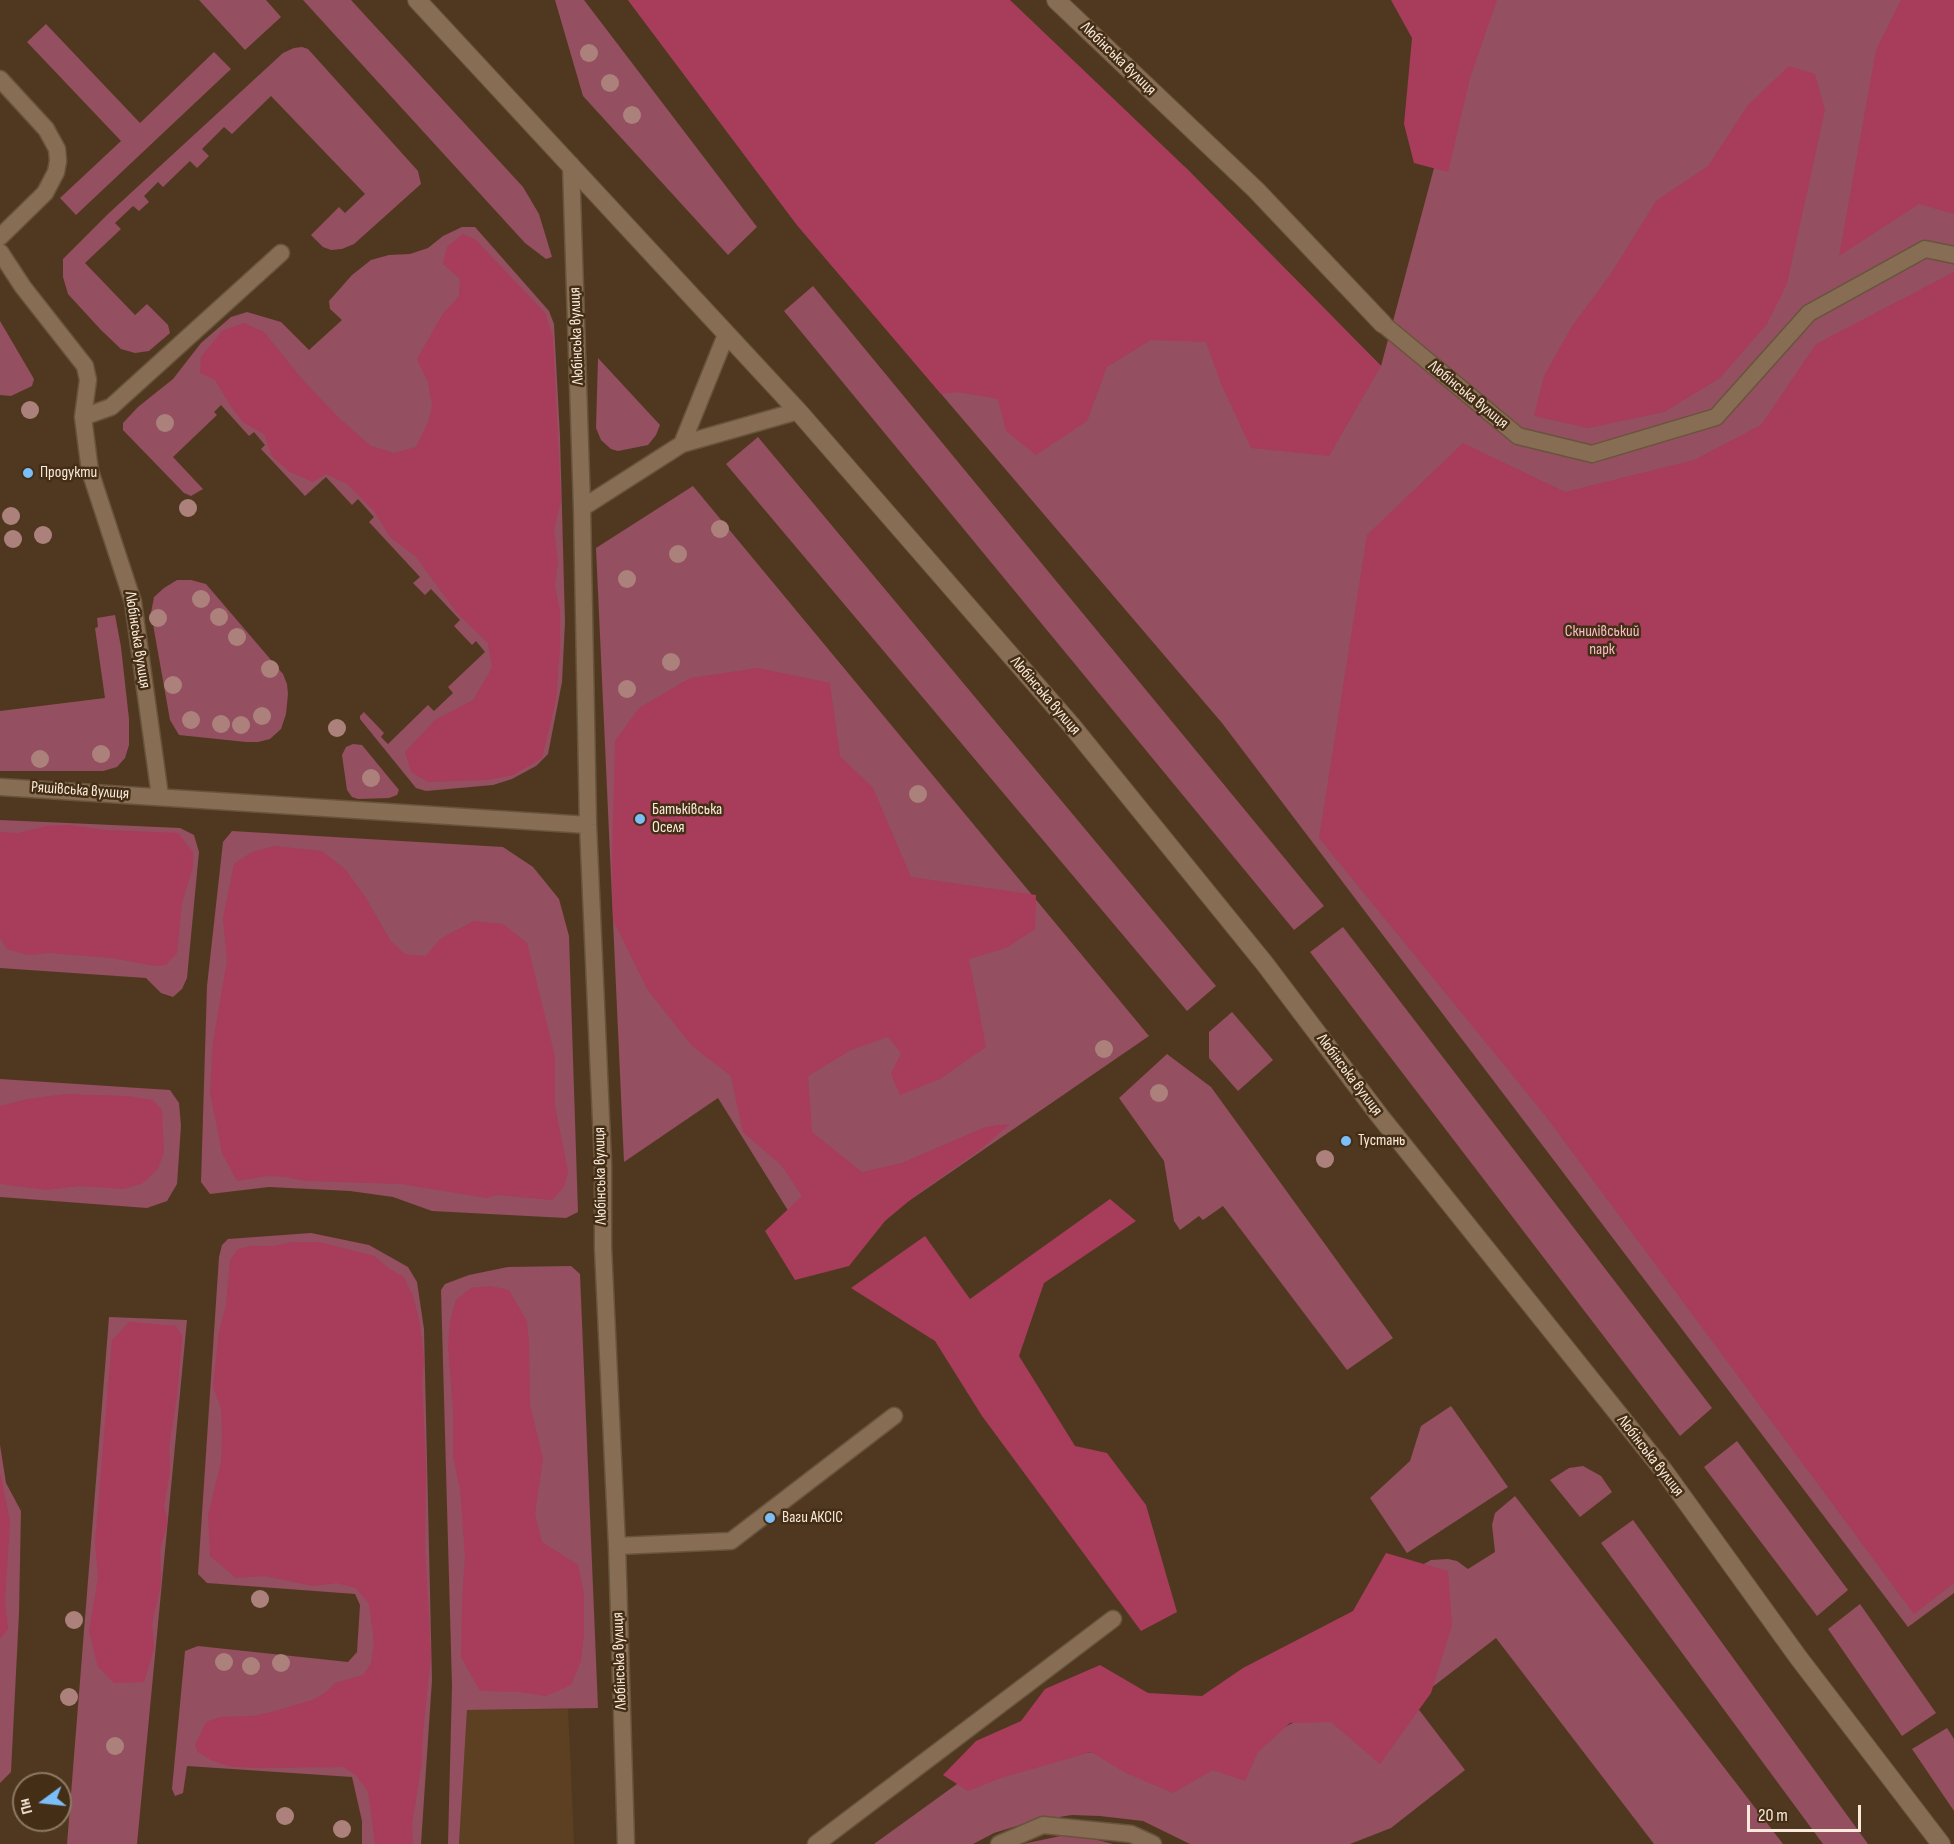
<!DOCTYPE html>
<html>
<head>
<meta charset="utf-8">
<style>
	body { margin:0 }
	#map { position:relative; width:1954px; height:1844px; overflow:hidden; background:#503820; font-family:"Sofia Sans Condensed",sans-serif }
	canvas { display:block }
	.north { position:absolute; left:12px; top:1772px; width:60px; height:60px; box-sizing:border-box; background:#452e16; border:2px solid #8d7965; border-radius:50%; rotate:255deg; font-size:16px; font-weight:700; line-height:24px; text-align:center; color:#f9eadb }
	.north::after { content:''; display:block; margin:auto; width:21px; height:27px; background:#7bbef8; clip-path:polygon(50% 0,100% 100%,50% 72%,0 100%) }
	.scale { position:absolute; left:1747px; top:1805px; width:114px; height:27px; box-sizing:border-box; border:3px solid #f9eadb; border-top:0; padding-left:8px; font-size:18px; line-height:21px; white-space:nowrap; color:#f9eadb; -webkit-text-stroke:4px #452e16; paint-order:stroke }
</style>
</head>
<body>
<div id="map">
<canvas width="1954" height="1844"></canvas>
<div class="north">Пн</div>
<div class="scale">20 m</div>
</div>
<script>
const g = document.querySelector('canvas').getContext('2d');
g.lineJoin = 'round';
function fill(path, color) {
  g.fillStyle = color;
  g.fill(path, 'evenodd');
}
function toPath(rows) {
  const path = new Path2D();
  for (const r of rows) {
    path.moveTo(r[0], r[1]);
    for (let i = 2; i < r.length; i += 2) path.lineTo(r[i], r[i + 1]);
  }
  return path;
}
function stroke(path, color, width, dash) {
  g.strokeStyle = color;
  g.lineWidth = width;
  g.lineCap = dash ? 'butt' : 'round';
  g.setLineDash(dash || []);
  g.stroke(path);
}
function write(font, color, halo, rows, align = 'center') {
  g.font = font + ' "Sofia Sans Condensed",sans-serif';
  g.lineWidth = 5;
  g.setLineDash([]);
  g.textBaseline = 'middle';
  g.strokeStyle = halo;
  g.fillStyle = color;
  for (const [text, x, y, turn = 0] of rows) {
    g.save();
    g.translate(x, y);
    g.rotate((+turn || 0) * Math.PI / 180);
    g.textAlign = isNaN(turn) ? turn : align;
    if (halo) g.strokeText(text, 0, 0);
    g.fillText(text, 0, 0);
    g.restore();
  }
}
fill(toPath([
	[568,1709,574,1844,459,1844,467,1710]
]), '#5d4022');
fill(toPath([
	[199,0,266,0,281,17,245,50],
	[303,0,351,0,523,187,539,214,552,257,546,259,525,243],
	[555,0,584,0,757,227,728,255,583,96],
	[628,0,1185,167,1381,366,1479,0,1954,0,1954,1593,1908,1627,1222,723,797,225],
	[46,24,140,123,214,52,231,69,76,215,60,198,121,141,27,42],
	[302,47,308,49,418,171,421,184,354,244,342,249,331,250,323,247,311,235,339,207,345,213,365,194,271,96,232,134,224,127,202,149,209,156,197,168,190,161,163,187,158,182,144,196,149,202,139,211,133,206,115,223,121,229,85,263,135,315,147,304,168,325,170,333,149,351,135,353,121,349,101,330,68,294,63,277,63,259,108,214,283,53,294,48],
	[462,227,475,227,549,311,554,324,560,436,565,622,562,682,548,754,536,766,512,779,493,785,426,791,416,788,360,719,360,716,364,712,384,733,381,737,388,744,428,705,434,711,453,693,448,687,485,652,476,641,472,645,454,626,460,620,431,589,425,595,413,583,420,577,369,522,374,517,358,499,352,505,326,477,305,496,261,449,265,445,254,432,249,436,221,405,214,412,217,415,173,457,203,489,191,496,184,493,123,430,123,423,138,407,173,379,201,343,231,317,247,312,281,322,309,350,342,320,330,309,329,301,352,275,371,260,389,255,410,254,428,248,443,236],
	[813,286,1324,906,1294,930,784,311],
	[0,321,34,379,32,386,11,396,0,395],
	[598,358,660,425,656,435,648,445,618,451,611,449,601,440,596,428],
	[758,437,1216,986,1187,1011,726,464],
	[693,486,1149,1036,820,1262,718,1098,624,1162,596,548],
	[177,580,191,580,206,584,283,674,287,684,288,694,286,714,281,729,270,739,258,742,246,742,179,735,170,720,151,613,154,597,164,588],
	[115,615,121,647,129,719,129,745,125,758,117,767,103,771,0,771,0,711,105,698,95,628,98,627,97,618],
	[353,744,362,745,399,790,397,795,389,798,358,799,352,797,347,790,342,755,346,747],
	[0,820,180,828,194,835,199,852,187,978,182,989,173,997,161,993,146,978,0,968],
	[232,831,503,847,533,867,559,899,569,936,578,1212,566,1218,432,1211,393,1197,350,1191,269,1187,210,1194,201,1182,207,986,223,842],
	[1343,927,1712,1408,1680,1436,1310,952],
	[1232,1012,1273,1060,1238,1091,1209,1058,1209,1032],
	[1167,1054,1211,1087,1393,1338,1347,1370,1223,1206,1203,1220,1199,1216,1180,1230,1174,1221,1164,1161,1119,1098],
	[0,1079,170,1090,179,1103,181,1126,177,1184,167,1201,147,1208,0,1197],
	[311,1233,369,1245,408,1267,417,1282,424,1329,432,1680,421,1844,362,1844,362,1821,352,1777,187,1766,183,1793,175,1796,172,1789,185,1651,198,1646,348,1662,357,1652,360,1605,355,1594,207,1583,198,1574,219,1257,222,1245,228,1239],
	[571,1266,580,1274,598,1708,467,1710,459,1844,448,1844,452,1686,441,1290,445,1284,469,1275,508,1267],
	[109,1317,187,1320,137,1844,67,1844],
	[1451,1406,1508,1487,1407,1553,1370,1498,1410,1461,1421,1426],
	[1737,1441,1848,1590,1817,1616,1704,1467],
	[0,1445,6,1483,21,1511,19,1613,11,1772,0,1783],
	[1583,1466,1601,1476,1612,1492,1580,1517,1550,1480,1569,1468],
	[1515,1496,1783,1844,1654,1844,1496,1638,1413,1702,1465,1770,1391,1828,1350,1844,1190,1844,1143,1821,1100,1816,1072,1815,1033,1821,994,1833,973,1844,874,1844,957,1784,979,1772,1127,1746,1263,1738,1344,1697,1413,1570,1431,1560,1448,1559,1457,1561,1468,1569,1495,1552,1492,1525,1495,1513],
	[1633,1520,1868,1844,1823,1844,1601,1543],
	[1860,1604,1936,1713,1902,1736,1828,1629],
	[1947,1728,1954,1739,1954,1811,1912,1749],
	[1065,1835,1094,1839,1113,1844,1023,1844]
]), '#944f60');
fill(toPath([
	[628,0,1010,0,1185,167,1381,366,1329,456,1251,448,1221,384,1206,342,1151,340,1107,367,1087,421,1036,455,1006,431,998,399,958,392,941,394,797,225],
	[1391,0,1497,0,1470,78,1448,172,1414,163,1404,124,1412,38],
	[1901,0,1954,0,1954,214,1919,204,1839,256,1876,50],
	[1789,66,1815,74,1825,110,1787,284,1767,324,1720,378,1664,412,1588,428,1534,416,1544,376,1572,326,1610,275,1656,201,1708,166,1748,105],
	[463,234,476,240,545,313,553,337,561,501,554,530,558,561,555,586,560,611,560,647,556,699,542,758,513,775,487,780,428,782,411,772,405,752,435,720,473,700,492,668,488,643,457,613,416,557,390,537,374,511,347,484,326,474,313,482,290,472,272,456,264,434,243,422,230,405,215,380,200,373,201,357,222,331,244,323,264,332,302,379,339,418,371,446,394,453,416,447,429,420,432,405,428,382,417,359,442,315,459,296,460,279,443,264,447,247],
	[1954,272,1954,1583,1914,1614,1544,1114,1319,838,1367,535,1463,443,1565,492,1694,460,1761,425,1816,344],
	[758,668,830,683,840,756,873,788,911,877,1036,895,1035,929,1006,948,969,959,986,1047,940,1079,900,1095,891,1074,901,1053,888,1037,851,1050,808,1076,812,1132,862,1172,902,1163,985,1127,1010,1124,981,1149,916,1195,885,1221,849,1266,795,1280,765,1231,802,1196,781,1165,743,1132,731,1076,692,1046,647,989,613,920,612,862,615,741,639,708,690,678],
	[70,825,104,830,178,833,193,852,193,867,182,903,177,953,166,965,155,966,112,958,49,953,28,955,7,949,0,938,0,832,18,833,47,826],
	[274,846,322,851,346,870,366,898,390,940,405,954,426,956,440,939,474,921,503,924,527,943,555,1057,555,1106,568,1171,564,1187,552,1200,497,1195,487,1198,401,1184,306,1181,285,1177,268,1176,237,1181,222,1153,210,1093,213,1042,227,961,223,918,234,864,252,852],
	[67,1094,127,1096,153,1100,162,1110,164,1152,158,1169,143,1183,124,1189,79,1186,47,1190,0,1184,0,1106,27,1099],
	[1110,1199,1136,1221,1044,1283,1019,1356,1075,1446,1107,1453,1146,1505,1177,1612,1141,1631,982,1416,935,1341,851,1288,925,1236,970,1299],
	[292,1242,319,1242,374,1256,391,1270,404,1277,413,1296,419,1319,424,1359,422,1381,426,1467,425,1549,431,1655,423,1731,422,1761,412,1825,413,1844,375,1844,368,1792,356,1775,343,1767,251,1768,228,1766,211,1760,198,1752,195,1745,206,1722,220,1717,252,1716,268,1713,312,1700,325,1693,335,1683,363,1675,371,1663,374,1642,369,1604,356,1588,337,1583,313,1586,265,1576,236,1578,210,1556,208,1515,221,1462,222,1435,221,1408,213,1387,219,1332,226,1305,230,1260,238,1249,252,1246,275,1246],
	[490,1286,509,1290,527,1321,529,1343,530,1405,543,1458,535,1514,542,1542,578,1565,584,1594,584,1633,581,1661,571,1685,546,1696,519,1692,480,1691,461,1657,462,1602,465,1556,460,1490,453,1456,453,1412,448,1346,450,1321,456,1300,471,1288],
	[129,1322,176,1326,182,1336,177,1395,169,1448,170,1471,164,1507,168,1521,160,1549,161,1584,152,1624,154,1649,144,1682,114,1683,98,1667,89,1631,98,1577,95,1543,112,1340],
	[0,1473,10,1521,5,1602,8,1629,0,1639],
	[1386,1553,1448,1571,1452,1625,1431,1693,1380,1764,1331,1722,1290,1723,1258,1752,1245,1781,1213,1770,1173,1793,1126,1773,1091,1752,1001,1778,968,1791,943,1775,976,1741,1021,1721,1045,1689,1100,1665,1148,1693,1202,1696,1243,1668,1353,1611]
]), '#a73c5b');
const lane = toPath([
	[0,79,46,129,57,149,58,161,56,172,45,193,0,237],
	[571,165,582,508,588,825,603,1164,603,1248,617,1546,626,1844],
	[0,252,23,287,85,366,88,380,83,417,90,471,133,602,160,796],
	[1383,324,1518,436,1592,454,1716,417,1809,313,1925,249,1954,255],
	[83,417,111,407,281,253],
	[682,444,726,335],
	[582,508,682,444,798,411],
	[0,787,588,825],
	[617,1546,731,1541,894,1416],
	[816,1844,1113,1619],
	[999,1844,1043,1825,1131,1834,1153,1844]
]);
const street = toPath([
	[1056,0,1256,190,1383,324]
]);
const secondary = toPath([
	[417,0,798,411,1072,726,1265,964,1379,1115,1664,1471,1798,1657,1941,1844]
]);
stroke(lane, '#68543d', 19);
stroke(street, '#68543d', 20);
stroke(secondary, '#68543d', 20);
stroke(lane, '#876d53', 16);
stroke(street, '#876d53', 18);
stroke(secondary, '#876d53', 18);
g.fillStyle = '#ac817c';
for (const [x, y] of [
	[589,53],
	[610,83],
	[632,115],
	[30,410],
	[165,423],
	[188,508],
	[11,516],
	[720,529],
	[43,535],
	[13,539],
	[678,554],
	[627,579],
	[201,599],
	[219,617],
	[158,618],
	[237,637],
	[671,662],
	[270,669],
	[173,685],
	[627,689],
	[262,716],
	[191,720],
	[221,724],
	[241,725],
	[337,728],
	[101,754],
	[40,759],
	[371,778],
	[918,794],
	[1104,1049],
	[1159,1093],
	[1325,1159],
	[260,1599],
	[74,1620],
	[224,1662],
	[281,1663],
	[251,1666],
	[69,1697],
	[115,1746],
	[285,1816],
	[342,1829]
]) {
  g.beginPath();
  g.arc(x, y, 9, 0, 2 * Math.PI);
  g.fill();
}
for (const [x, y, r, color] of [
	[28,473,6,"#7bbef8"],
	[640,819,6,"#7bbef8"],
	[1346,1141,6,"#7bbef8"],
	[770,1518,6,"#7bbef8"]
]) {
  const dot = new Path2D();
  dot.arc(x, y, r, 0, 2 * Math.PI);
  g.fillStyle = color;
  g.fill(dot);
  stroke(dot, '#452e16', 2);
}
write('16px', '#f9eadb', '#452e16', [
	["Любінська вулиця",1118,59,44],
	["Любінська вулиця",577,336,-92],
	["Любінська вулиця",1468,395,39],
	["Любінська вулиця",137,640,81],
	["Любінська вулиця",1045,696,49],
	["Ряшівська вулиця",80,791,4],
	["Любінська вулиця",1349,1075,53],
	["Любінська вулиця",601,1176,-91],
	["Любінська вулиця",1650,1456,52],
	["Любінська вулиця",620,1661,-92]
]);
write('16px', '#f9eadb', '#452e16', [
	["Продукти",40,473],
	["Батьківська",652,810],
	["Оселя",652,828],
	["Тустань",1358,1141],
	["Ваги АКСІС",782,1518]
], 'left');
write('16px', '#f7bdc8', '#452e16', [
	["Скнилівський",1602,632],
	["парк",1602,650]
]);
</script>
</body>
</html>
